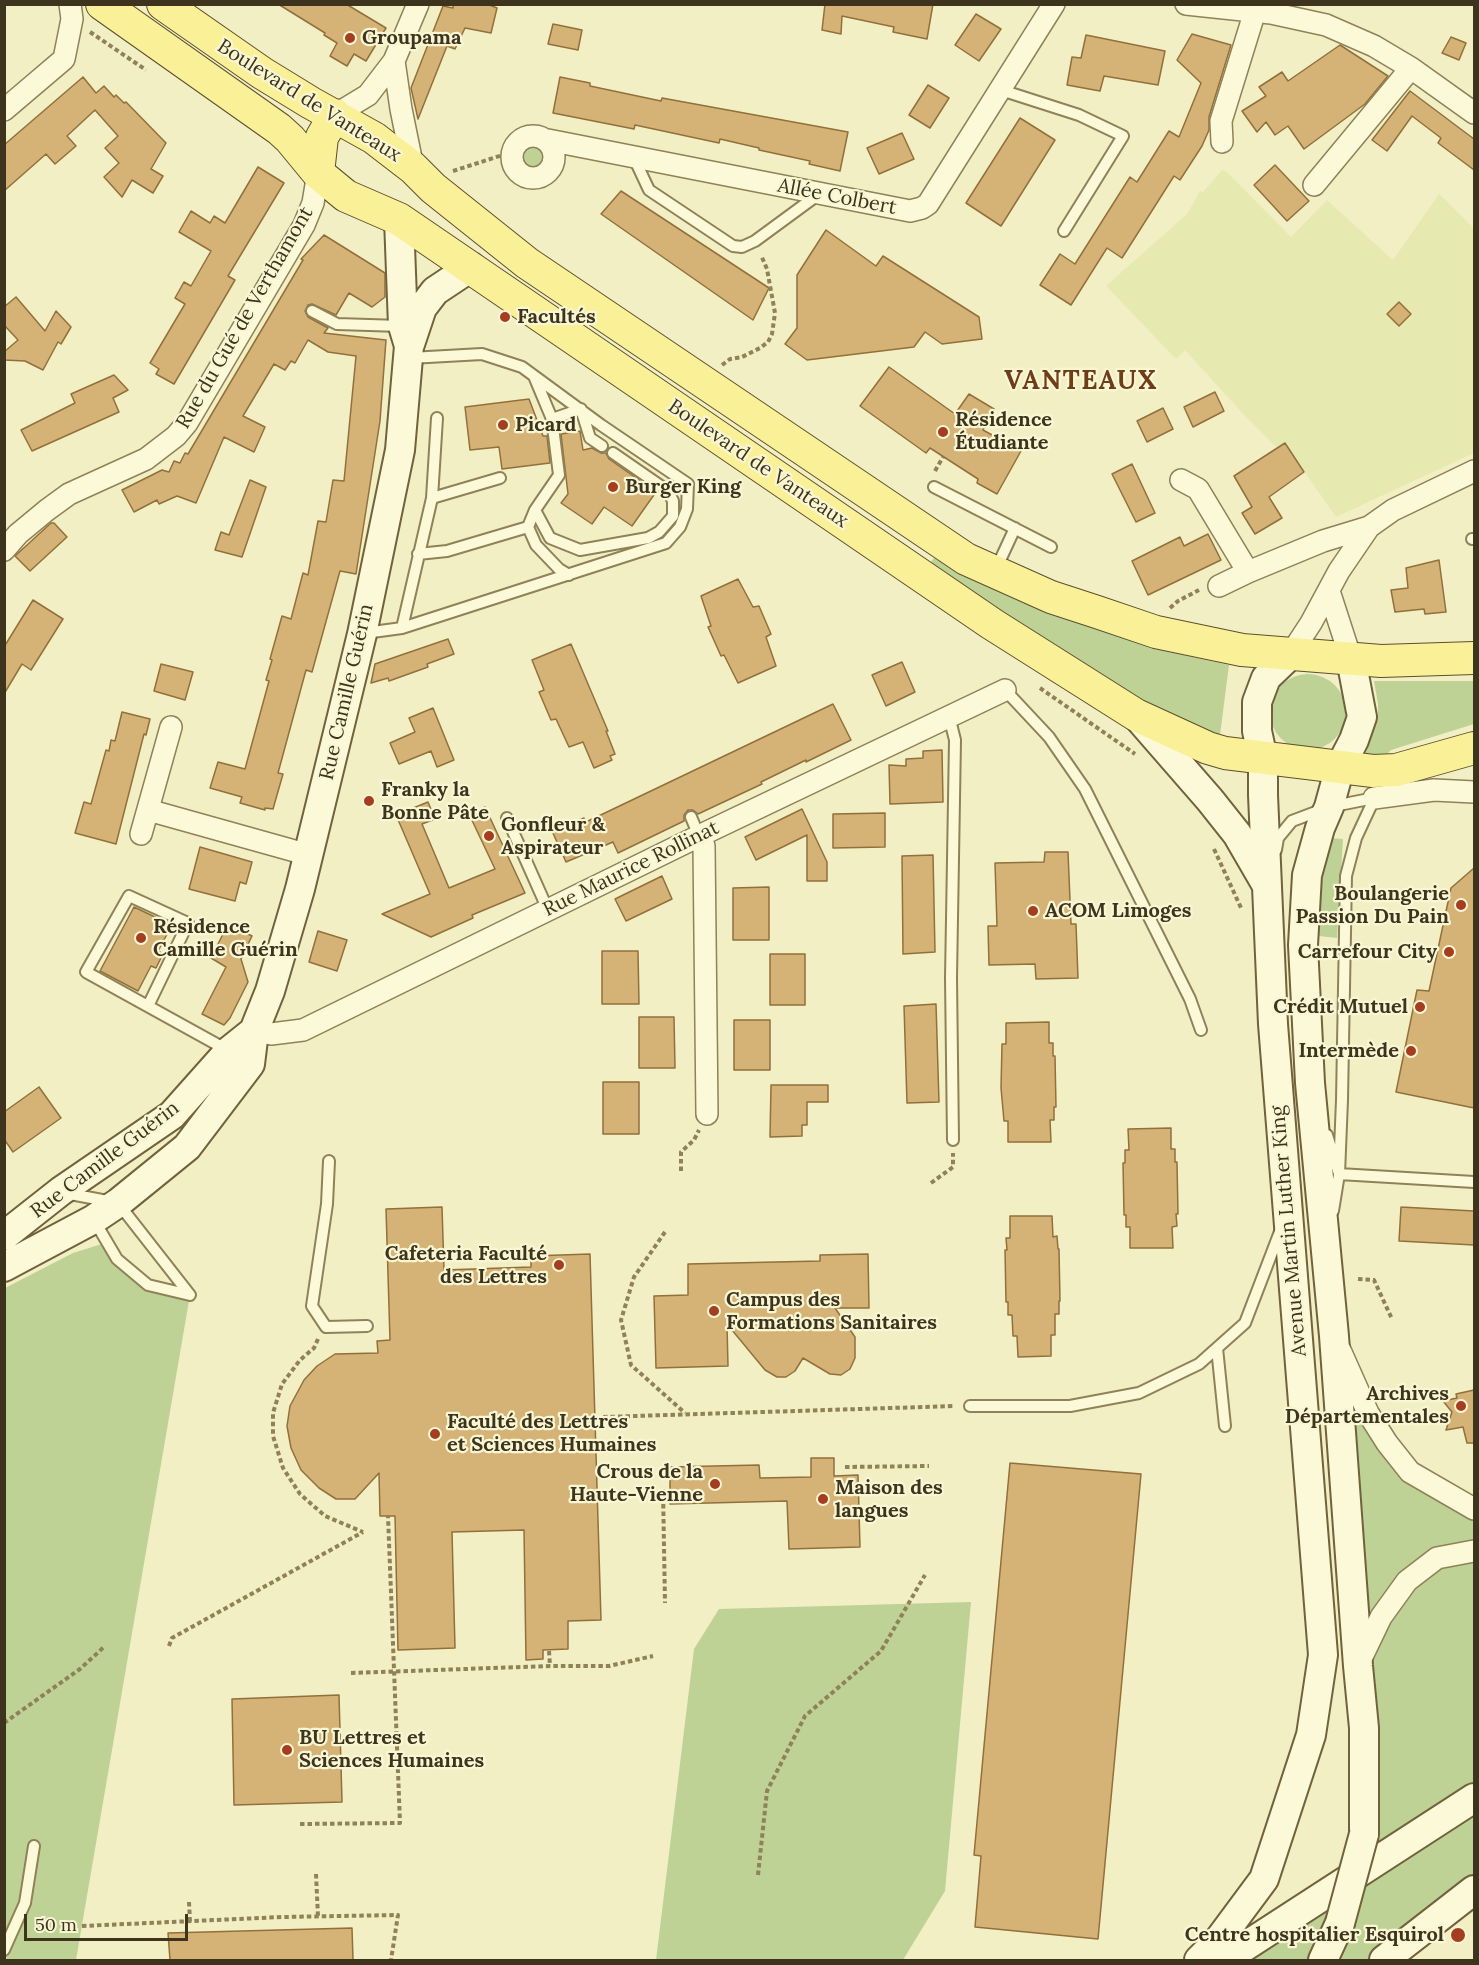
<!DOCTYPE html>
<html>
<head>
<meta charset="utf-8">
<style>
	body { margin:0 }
	#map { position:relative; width:1479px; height:1965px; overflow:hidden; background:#f3efc4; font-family:Lora,serif }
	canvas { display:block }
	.frame { position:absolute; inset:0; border:6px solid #3e341d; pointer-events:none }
	.scale { position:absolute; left:24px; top:1914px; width:164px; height:27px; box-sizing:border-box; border:3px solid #3e341d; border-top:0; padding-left:8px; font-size:18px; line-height:21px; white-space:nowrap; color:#3e341d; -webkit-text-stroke:4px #f9f6d4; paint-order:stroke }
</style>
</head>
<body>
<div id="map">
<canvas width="1479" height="1965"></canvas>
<div class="frame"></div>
<div class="scale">50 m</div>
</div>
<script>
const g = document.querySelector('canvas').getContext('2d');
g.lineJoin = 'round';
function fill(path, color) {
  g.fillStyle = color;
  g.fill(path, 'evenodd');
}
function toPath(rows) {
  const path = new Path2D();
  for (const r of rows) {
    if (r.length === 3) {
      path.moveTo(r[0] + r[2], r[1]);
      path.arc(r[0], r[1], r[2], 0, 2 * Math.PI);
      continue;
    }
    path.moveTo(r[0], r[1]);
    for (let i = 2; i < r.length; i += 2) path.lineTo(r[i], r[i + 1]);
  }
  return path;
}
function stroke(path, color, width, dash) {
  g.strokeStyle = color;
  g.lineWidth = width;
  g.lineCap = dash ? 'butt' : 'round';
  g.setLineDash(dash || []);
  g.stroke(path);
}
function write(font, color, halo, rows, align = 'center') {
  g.font = font + ' Lora,serif';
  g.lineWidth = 4.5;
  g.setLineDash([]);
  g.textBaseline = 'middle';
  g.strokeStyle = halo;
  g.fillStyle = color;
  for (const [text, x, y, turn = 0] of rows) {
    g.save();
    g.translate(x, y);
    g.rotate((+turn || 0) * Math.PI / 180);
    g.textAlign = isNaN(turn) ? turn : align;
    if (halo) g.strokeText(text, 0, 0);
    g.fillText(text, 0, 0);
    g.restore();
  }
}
fill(toPath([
	[1222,170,1227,172,1291,237,1327,200,1393,260,1439,194,1474,228,1474,453,1336,517,1285,444,1277,448,1245,416,1185,350,1176,359,1106,286,1187,214,1200,191,1203,192]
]), '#e6e9b0');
fill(toPath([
	[533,156,13],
	[934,558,1014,599,1094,628,1170,652,1229,665,1220,735,1198,728,1122,693,930,563],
	[1308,712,38],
	[1374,681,1474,681,1474,724,1391,750,1384,757,1364,757,1378,719,1378,704],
	[1331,838,1343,839,1337,938,1319,936,1321,890,1325,854],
	[108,1242,148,1285,190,1295,76,1960,5,1960,5,1288,73,1253],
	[1334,1336,1387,1443,1474,1509,1474,1890,1384,1960,1228,1960,1355,1883,1364,1834],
	[971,1602,945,1891,903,1960,656,1960,694,1649,719,1609]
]), '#bed296');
const building = toPath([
	[278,4,346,4,386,28,366,61,354,54,347,66,330,56,337,43,324,35,325,33,278,4],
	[453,4,487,4,497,8,491,33,465,28,455,49,447,46,418,119,411,88,443,6,453,8,453,4],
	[825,4,933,4,927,39,893,32,894,27,842,16,841,34,822,30,825,4],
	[976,14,1001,29,979,61,955,45,976,14],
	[553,24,582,30,578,50,548,44,553,24],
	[1192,34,1231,45,1209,117,1209,130,1202,146,1180,180,1174,176,1122,258,1107,248,1071,305,1040,285,1060,254,1075,264,1130,177,1137,182,1169,131,1179,137,1201,83,1177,60,1192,34],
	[1086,35,1165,51,1158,85,1104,76,1100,91,1067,85,1072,57,1081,58,1086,35],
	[1451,37,1466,43,1459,60,1442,53,1451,37],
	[1340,45,1388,76,1365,104,1304,149,1288,126,1275,135,1266,122,1257,132,1242,111,1266,96,1259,87,1282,72,1288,81,1340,45],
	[83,77,96,93,104,86,114,97,116,95,124,103,126,102,166,143,151,169,163,176,153,193,132,180,122,197,104,177,119,163,105,148,118,136,95,110,67,136,76,146,55,164,46,154,4,191,4,145,83,77],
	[560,77,590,83,590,86,661,101,662,98,848,132,840,171,809,164,810,161,759,150,759,148,720,139,719,143,635,125,634,129,553,113,560,77],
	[928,85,949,98,930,128,909,115,928,85],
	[1410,91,1474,139,1474,170,1438,143,1441,138,1412,116,1387,151,1372,140,1410,91],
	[1020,118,1055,140,1001,226,966,203,1020,118],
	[902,133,914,159,879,174,867,148,902,133],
	[1275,165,1309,201,1287,221,1254,185,1275,165],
	[258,167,284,183,228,276,235,280,174,384,156,374,159,369,150,363,185,304,175,298,184,282,191,286,211,251,179,232,191,211,210,223,214,216,225,223,258,167],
	[621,191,769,288,753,320,601,214,621,191],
	[826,230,876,266,883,256,979,317,982,339,942,344,925,332,914,347,807,360,785,344,797,328,797,275,826,230],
	[324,235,385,273,385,297,372,307,349,293,336,315,312,304,308,305,305,311,308,317,328,328,324,333,386,340,380,421,356,574,340,571,312,672,306,670,278,773,283,774,273,809,265,808,265,810,240,803,242,797,210,788,218,762,245,769,269,681,266,680,272,660,270,659,282,616,291,619,303,573,308,575,318,521,326,522,333,480,344,481,356,356,328,352,308,340,295,363,291,361,285,370,274,364,243,416,265,427,254,452,224,437,196,503,177,496,159,504,157,500,134,512,122,490,162,470,169,472,174,461,180,463,185,453,188,454,303,260,301,259,324,235],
	[16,297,45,331,56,311,71,327,61,344,58,342,43,370,25,361,4,360,4,352,18,340,4,325,4,307,16,297],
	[1399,302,1411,314,1399,326,1387,314,1399,302],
	[889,367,955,414,969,394,994,409,983,430,1021,451,997,494,977,483,978,479,930,448,926,453,860,406,889,367],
	[114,375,128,390,113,398,119,412,32,451,21,430,75,403,71,394,114,375],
	[1215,392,1224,411,1193,427,1184,407,1215,392],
	[529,399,543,436,547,436,550,463,502,469,499,447,470,450,465,407,529,399],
	[1163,408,1173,429,1147,442,1137,421,1163,408],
	[580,431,583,450,592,448,601,453,606,453,609,459,656,492,632,526,604,507,592,524,561,503,568,494,561,434,580,431],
	[1285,443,1304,472,1269,497,1282,518,1255,534,1242,513,1252,507,1234,476,1285,443],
	[1132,464,1155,513,1136,522,1112,474,1132,464],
	[250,480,266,487,242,557,215,550,221,532,229,535,250,480],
	[51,523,54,523,67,537,30,571,15,556,51,523],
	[1208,534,1221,560,1148,595,1132,561,1180,537,1184,546,1208,534],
	[1439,560,1446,612,1425,614,1424,609,1395,612,1391,590,1408,588,1406,568,1439,560],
	[738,579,753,607,759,606,771,634,766,637,776,666,738,683,724,655,721,656,708,627,711,626,701,596,738,579],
	[33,600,63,619,31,670,22,664,4,694,4,647,33,600],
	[448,639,454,654,427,664,428,667,389,681,388,678,371,683,375,664,448,639],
	[571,644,608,731,606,731,615,754,610,756,612,760,594,768,583,742,569,747,556,719,551,720,539,692,544,690,532,660,571,644],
	[902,662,915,692,886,706,872,675,902,662],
	[161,664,193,672,185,700,154,691,161,664],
	[833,704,851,740,806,762,806,760,761,782,762,784,698,814,693,810,688,810,684,815,684,821,618,853,613,842,566,862,552,831,584,818,586,822,833,704],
	[433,708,454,760,437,767,431,751,399,764,390,743,415,732,409,718,433,708],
	[122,712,150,719,146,735,144,734,116,844,75,833,84,802,91,804,106,750,109,751,111,740,115,741,122,712],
	[942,750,943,802,890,804,889,765,906,766,906,759,923,758,923,751,942,750],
	[428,802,435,819,422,824,449,888,495,869,469,814,485,807,525,893,472,915,473,918,431,937,382,914,430,894,396,815,428,802],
	[802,809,827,862,827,881,807,881,807,835,756,860,745,837,802,809],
	[885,813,885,847,833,848,833,814,885,813],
	[200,847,252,862,246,884,240,882,235,901,189,889,200,847],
	[1045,852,1068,852,1071,924,1076,924,1078,978,1036,979,1035,964,989,965,988,926,997,926,995,863,1044,862,1045,852],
	[933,855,935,952,903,954,902,856,933,855],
	[1474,868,1474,1108,1396,1092,1417,990,1429,991,1451,888,1474,868],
	[662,876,672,899,626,921,615,899,662,876],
	[769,887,769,940,733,940,733,888,769,887],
	[134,907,172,925,158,951,163,954,156,968,151,966,138,991,100,971,134,907],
	[228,924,252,936,241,959,248,982,230,1018,224,1025,202,1014,226,967,211,958,228,924],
	[318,931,347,940,337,971,309,962,318,931],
	[602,951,638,951,639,1004,602,1004,602,951],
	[770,954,805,954,805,1005,770,1005,770,954],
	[936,1004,939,1102,907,1103,904,1006,936,1004],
	[639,1017,674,1017,675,1068,639,1068,639,1017],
	[734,1020,770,1020,770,1070,734,1070,734,1020],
	[1049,1022,1049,1043,1053,1043,1053,1056,1055,1056,1056,1107,1054,1107,1054,1120,1050,1120,1051,1142,1008,1142,1008,1121,1004,1121,1001,1088,1002,1044,1006,1044,1006,1023,1049,1022],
	[603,1082,639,1082,639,1134,603,1134,603,1082],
	[771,1085,828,1085,828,1102,807,1102,807,1125,802,1125,802,1136,770,1137,771,1085],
	[39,1087,61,1118,13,1152,4,1139,4,1112,39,1087],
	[1171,1128,1171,1149,1175,1149,1175,1162,1177,1162,1178,1214,1176,1214,1177,1226,1172,1227,1173,1248,1130,1248,1130,1227,1126,1227,1126,1215,1124,1215,1123,1163,1125,1163,1125,1150,1129,1150,1128,1129,1171,1128],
	[442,1207,444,1270,531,1267,531,1256,590,1254,601,1620,568,1621,568,1649,543,1650,543,1659,526,1660,524,1530,452,1532,455,1648,398,1650,395,1516,380,1516,379,1473,355,1499,336,1499,319,1488,301,1470,291,1448,287,1426,290,1406,304,1380,317,1366,335,1354,378,1353,377,1341,390,1340,386,1209,442,1207],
	[1401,1207,1474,1211,1474,1245,1399,1241,1401,1207],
	[1010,1216,1052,1216,1053,1237,1057,1236,1058,1249,1059,1249,1060,1301,1059,1301,1059,1314,1055,1314,1055,1335,1051,1335,1051,1356,1018,1357,1017,1336,1013,1336,1012,1315,1008,1315,1008,1302,1006,1302,1005,1250,1007,1250,1006,1238,1010,1238,1010,1216],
	[868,1254,869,1308,835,1308,855,1337,855,1358,850,1369,841,1375,830,1374,803,1358,795,1371,786,1377,777,1377,765,1370,727,1324,728,1366,656,1368,654,1296,688,1295,688,1264,820,1261,820,1255,868,1254],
	[1474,1390,1474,1443,1467,1443,1463,1427,1446,1430,1452,1412,1443,1401,1457,1398,1456,1394,1474,1390],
	[811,1458,834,1458,834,1476,858,1475,860,1547,789,1549,787,1501,670,1504,670,1467,759,1465,760,1478,811,1477,811,1458],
	[1010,1463,1141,1474,1098,1939,975,1927,981,1856,974,1855,1010,1463],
	[339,1695,342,1802,234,1805,232,1699,339,1695],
	[352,1928,353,1960,170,1960,168,1933,352,1928]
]);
fill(building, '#d5b276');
stroke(building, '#91703b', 1.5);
const lane = toPath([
	[1001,90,1079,115,1123,136,1064,231],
	[634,158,649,190,733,246,742,247,755,241,819,194],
	[312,311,337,324,401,326],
	[534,376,552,419,559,475,535,510,528,527,536,545,559,569,569,575],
	[552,419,581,409,590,438,602,446],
	[934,487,1051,547],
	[432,498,500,478],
	[535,510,550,538,580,550,648,538,659,532,673,516,673,501,668,491,613,453],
	[1472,539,1474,539],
	[418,554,447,551,528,527],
	[996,569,1015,528],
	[402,628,432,498,437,418],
	[365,633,402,628,666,543,680,527,687,509,688,484,601,425,522,367,482,354,410,358],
	[1005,690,1049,737,1085,789,1190,999,1201,1030],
	[949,716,955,740,951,978,953,1140],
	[691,817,699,836],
	[507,818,548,910],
	[1276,850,1278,838,1292,821,1329,807,1374,798],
	[148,1006,188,923,129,896,86,972,229,1051],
	[1327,1135,1339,1174,1474,1182],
	[329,1161,327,1204,312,1306,326,1327,367,1326],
	[65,1193,118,1203,190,1295,148,1285,117,1259,94,1220],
	[1333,1211,1339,1174,1342,1100,1346,876,1356,838,1376,795],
	[1217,1348,1225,1426],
	[970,1406,1070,1406,1139,1393,1199,1364,1245,1323,1281,1229],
	[4,1950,25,1903,34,1846]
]);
const street = toPath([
	[1186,4,1271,13,1326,25,1374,46,1411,68,1474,113],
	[394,61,418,4],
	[4,110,64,59,72,19,70,4],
	[335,115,368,95,394,61,401,109,413,168],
	[533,157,21],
	[548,140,910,211,922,208,928,204,1054,4],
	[1222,142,1221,121,1255,11],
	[1314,185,1411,68],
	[1181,480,1198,489,1248,572,1323,541,1369,527],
	[4,550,18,534,47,510,69,494,146,459,176,436,187,423,304,225,313,203,318,173],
	[1219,586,1248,572],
	[1329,591,1351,659],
	[1290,655,1311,623,1339,571,1369,527,1393,510,1474,471],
	[1374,798,1434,790,1474,792],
	[148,810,309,855],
	[141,834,171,727],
	[699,836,704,846,707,1114],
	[254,1031,271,1034,303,1030,699,836,1005,690],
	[1340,1350,1368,1413,1387,1443,1410,1472,1474,1509],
	[1358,1665,1381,1617,1407,1581,1437,1558,1474,1551]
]);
const secondary = toPath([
	[410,344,422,308,435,291,471,267],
	[1351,659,1362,717,1354,740,1340,767,1329,807,1320,828,1307,875,1303,945,1310,1083,1334,1336,1358,1666,1364,1728,1364,1834],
	[1136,715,1210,800,1237,834,1266,884],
	[4,1236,61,1191,172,1115,229,1051,254,1031],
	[4,1267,94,1219,118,1203,187,1147,250,1064,254,1031,270,991,300,889,362,634,400,450,409,346,403,326,399,219],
	[1199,1960,1218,1941,1264,1879,1311,1735,1323,1655,1273,1024,1263,795,1263,759,1257,731,1257,702,1266,678,1290,655],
	[1224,1960,1474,1798],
	[1323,1960,1340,1923],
	[1384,1960,1474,1890]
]);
const primary = toPath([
	[102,4,279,129,290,139,318,173,346,196,399,219,992,624,1136,715,1208,748,1225,753,1373,771,1396,770,1474,748],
	[163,4,262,73,311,103,374,138,413,168,433,188,527,263,966,559,1051,597,1097,612,1156,632,1242,650,1381,661,1474,658],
	[318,173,322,137,335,115]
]);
stroke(lane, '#8f8158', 14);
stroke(street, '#8f8158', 24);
stroke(secondary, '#71623b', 32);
stroke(primary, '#5d4e2c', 34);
stroke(toPath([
	[90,32,146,70],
	[453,171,512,152],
	[722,365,730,359,742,357,760,348,768,342,772,334,775,313,767,269,761,255],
	[935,471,943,457],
	[1170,608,1178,601,1199,590],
	[1040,688,1135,754],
	[1214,849,1242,910],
	[681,1171,681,1152,694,1140,699,1130],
	[931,1183,953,1167,953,1153],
	[665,1232,634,1277,621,1320,631,1365,685,1413],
	[1358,1279,1374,1280,1392,1319],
	[318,1339,314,1348,300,1360,282,1384,273,1413,273,1436,283,1468,300,1494,325,1516,363,1532],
	[603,1417,955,1406],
	[845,1467,929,1466],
	[663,1489,665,1603],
	[169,1646,172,1638,363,1532],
	[549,1651,550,1666],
	[351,1673,550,1666,609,1666,653,1656],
	[4,1723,80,1669,105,1646],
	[300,1824,400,1823,388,1516],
	[316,1874,318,1917],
	[758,1875,767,1791,805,1716,881,1651,925,1575],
	[189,1902,190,1922],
	[82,1926,282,1917,398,1915,391,1960]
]), '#8f8158', 4, [4.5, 3]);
stroke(lane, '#fcf9d8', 10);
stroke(street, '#fcf9d8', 21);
stroke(secondary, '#fcf9d8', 28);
stroke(primary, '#f9f098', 32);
const secondaryBridge = toPath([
	[1340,1923,1364,1834]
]);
stroke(secondaryBridge, '#71623b', 32, []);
stroke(secondaryBridge, '#fcf9d8', 28);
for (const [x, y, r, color] of [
	[350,38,6,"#a53d21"],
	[505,317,6,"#a53d21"],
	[503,425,6,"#a53d21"],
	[943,432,6,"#a53d21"],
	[613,487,6,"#a53d21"],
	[369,801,6,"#a53d21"],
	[489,836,6,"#a53d21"],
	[1461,905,6,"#a53d21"],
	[1033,911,6,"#a53d21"],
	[141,938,6,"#a53d21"],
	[1449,952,6,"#a53d21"],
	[1420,1007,6,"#a53d21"],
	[1411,1051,6,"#a53d21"],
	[559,1265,6,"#a53d21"],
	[714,1311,6,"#a53d21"],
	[1461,1406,6,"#a53d21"],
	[435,1434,6,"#a53d21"],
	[715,1484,6,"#a53d21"],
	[823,1499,6,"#a53d21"],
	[287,1750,6,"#a53d21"],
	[1458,1935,8,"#a53d21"]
]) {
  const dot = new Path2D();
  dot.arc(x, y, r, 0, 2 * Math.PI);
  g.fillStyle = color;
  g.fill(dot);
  stroke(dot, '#f9f6d4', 2);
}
write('bold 20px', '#3e341d', '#f9f6d4', [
	["Groupama",362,38],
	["Facultés",517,317],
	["Résidence",955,420],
	["Étudiante",955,443],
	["Picard",515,425],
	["Burger King",625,487],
	["Franky la",381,790],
	["Bonne Pâte",381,813],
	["Gonfleur &",501,825],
	["Aspirateur",501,848],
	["Boulangerie",1449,894,"right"],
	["Passion Du Pain",1449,917,"right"],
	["ACOM Limoges",1045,911],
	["Résidence",153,927],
	["Camille Guérin",153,950],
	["Carrefour City",1437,952,"right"],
	["Crédit Mutuel",1408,1007,"right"],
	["Intermède",1399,1051,"right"],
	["Cafeteria Faculté",547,1254,"right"],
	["des Lettres",547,1277,"right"],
	["Campus des",726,1300],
	["Formations Sanitaires",726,1323],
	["Archives",1449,1394,"right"],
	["Départementales",1449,1417,"right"],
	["Faculté des Lettres",447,1422],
	["et Sciences Humaines",447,1445],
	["Crous de la",703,1472,"right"],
	["Haute-Vienne",703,1495,"right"],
	["Maison des",835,1488],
	["langues",835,1511],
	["BU Lettres et",299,1738],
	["Sciences Humaines",299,1761],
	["Centre hospitalier Esquirol",1444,1935,"right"]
], 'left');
write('20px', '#3e341d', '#f9f6d4', [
	["Boulevard de Vanteaux",309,101,32],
	["Allée Colbert",837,197,11],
	["Rue du Gué de Verthamont",245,318,-60],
	["Boulevard de Vanteaux",758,464,34],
	["Rue Camille Guérin",347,692,-77],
	["Rue Maurice Rollinat",631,869,-26],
	["Rue Camille Guérin",105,1160,-37],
	["Avenue Martin Luther King",1289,1231,-95]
]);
g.letterSpacing = '1.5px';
write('bold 26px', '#6f3d18', '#f9f6d4', [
	["VANTEAUX",1081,382]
]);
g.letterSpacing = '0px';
</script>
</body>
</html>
